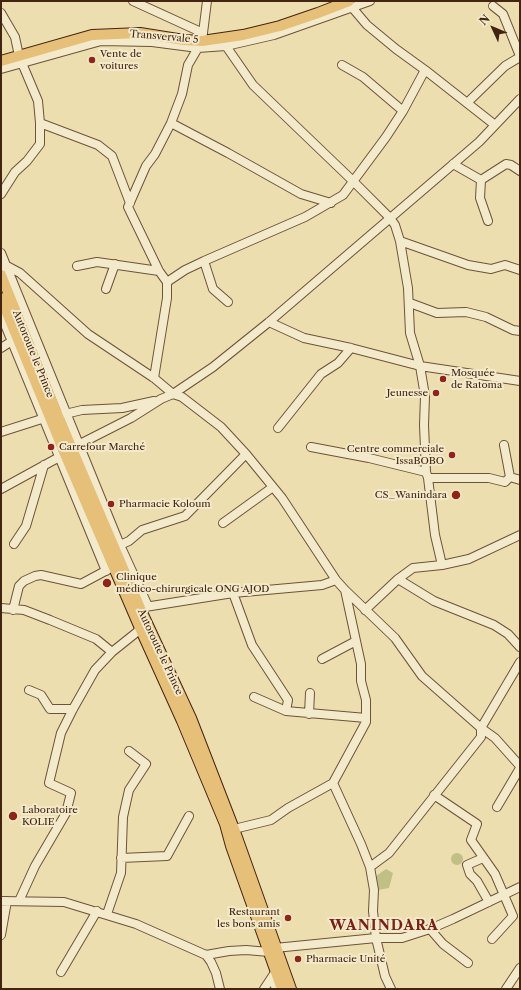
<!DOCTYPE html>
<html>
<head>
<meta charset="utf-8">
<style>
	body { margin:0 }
	#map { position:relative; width:521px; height:990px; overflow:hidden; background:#eddeaf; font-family:"Libre Caslon Text",serif }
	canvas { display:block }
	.frame { position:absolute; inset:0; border:2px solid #432312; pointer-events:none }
	.north { position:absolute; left:473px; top:8px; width:40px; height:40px; -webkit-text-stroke:3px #f3eacb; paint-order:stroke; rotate:314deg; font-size:11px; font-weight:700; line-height:16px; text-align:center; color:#432312 }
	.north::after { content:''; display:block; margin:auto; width:14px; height:18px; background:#432312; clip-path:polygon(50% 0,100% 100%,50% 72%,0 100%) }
</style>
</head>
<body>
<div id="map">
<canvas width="521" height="990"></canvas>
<div class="frame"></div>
<div class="north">N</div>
</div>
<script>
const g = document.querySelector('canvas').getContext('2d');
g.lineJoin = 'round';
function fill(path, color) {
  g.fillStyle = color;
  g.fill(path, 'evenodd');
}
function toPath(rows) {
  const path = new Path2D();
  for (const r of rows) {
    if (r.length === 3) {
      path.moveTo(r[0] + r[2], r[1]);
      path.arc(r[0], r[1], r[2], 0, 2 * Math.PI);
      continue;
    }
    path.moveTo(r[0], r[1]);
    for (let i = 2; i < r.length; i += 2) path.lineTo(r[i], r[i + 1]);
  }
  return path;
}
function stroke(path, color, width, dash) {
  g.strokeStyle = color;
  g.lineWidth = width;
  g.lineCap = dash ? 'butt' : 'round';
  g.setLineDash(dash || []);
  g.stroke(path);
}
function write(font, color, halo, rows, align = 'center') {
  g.font = font + ' "Libre Caslon Text",serif';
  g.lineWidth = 4;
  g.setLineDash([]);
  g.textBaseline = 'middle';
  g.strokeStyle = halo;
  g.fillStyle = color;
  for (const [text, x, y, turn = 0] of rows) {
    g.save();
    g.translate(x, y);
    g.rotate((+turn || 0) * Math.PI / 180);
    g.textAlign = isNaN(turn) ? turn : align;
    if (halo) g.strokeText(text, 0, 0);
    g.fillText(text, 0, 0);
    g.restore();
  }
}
fill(toPath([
	[457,859,6],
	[386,869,393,873,389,888,378,890,376,876]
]), '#bfbf86');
const minor = toPath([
	[133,1,203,33],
	[350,5,367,25,396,49,425,70,495,125],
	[493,6,503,14,520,56],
	[1,13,15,37,19,56,38,101,40,123,40,144,27,161,15,172,1,194],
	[226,46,253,85,353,181,390,218,395,225,400,241,408,288,410,333,420,366,425,396,424,425,426,472,428,478,435,535,442,565],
	[342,65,363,77,403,111],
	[1,69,101,41,152,42,198,48,226,46,274,35,370,1],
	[467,103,505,66,520,57],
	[40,123,98,145,112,156,130,203],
	[171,123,228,153,301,194,331,203],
	[453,164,481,180,480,198,488,221],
	[481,180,506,164,511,165,520,171],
	[400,241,468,265,491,269,505,265,520,270],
	[1,253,120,545,148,606],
	[204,261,213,289,228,302],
	[77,266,97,262,159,271],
	[1,268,7,266,20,273,88,334,154,378,173,394,182,397,221,427,246,454,282,498,336,580,345,590,395,638,422,676,481,728,495,738,520,766],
	[167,282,159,271,128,207,146,166,155,154,171,123,182,94,188,65,202,41,207,1],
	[106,289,115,264],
	[410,303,437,313,466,312,486,317,513,330,520,331],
	[1,315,106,571],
	[269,322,304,338,351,348,420,366,520,381],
	[1,348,12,341],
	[154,378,167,298,167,282,185,270,204,261,305,217,343,195,386,137,403,111,425,70],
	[61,415,82,410,122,408,154,401],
	[278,428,321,374,338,363,351,348],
	[1,432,48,417],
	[504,445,510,477],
	[311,447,369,458,426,472],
	[72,448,131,418,161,399,173,394,213,367,269,322,479,142,520,99],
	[428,478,489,478,505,482,510,477,520,480],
	[1,489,63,455],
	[223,523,273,487],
	[14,544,26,526,44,465],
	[120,545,129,541,142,530,185,516,246,454],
	[398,579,434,601,494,625,508,634,520,647],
	[233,593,252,645,288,700,286,711],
	[145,607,233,593,322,585,336,580],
	[1,608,24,610,50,620,96,639,112,652],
	[13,610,19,586,24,581,35,576,41,575,81,584,109,569],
	[365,610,398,579,413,568,442,565,469,559,520,535],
	[322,659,356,641],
	[29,690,41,695,50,709,73,709],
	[254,697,286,711,366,718],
	[309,714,310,693],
	[333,783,361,844,370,867,374,890,373,911,376,938,385,976,391,989],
	[434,795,477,824,471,840,495,874,513,916,492,939],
	[497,807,520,768],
	[234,829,271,820,288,808,333,783,366,722,366,700,361,681,361,664,345,590],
	[121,858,167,856,189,816],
	[483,858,467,865,470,874,477,881,489,902],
	[370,867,389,853,481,737,481,728,520,662],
	[1,901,64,902,136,924,206,955,229,951,246,950,269,952],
	[19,901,35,866,66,813,71,793,49,783,61,733,73,709,95,670,112,652,137,632,140,628],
	[107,914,121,873,123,817,129,790,146,764,129,751],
	[430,929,443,944,468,963],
	[1,935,7,901],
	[275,948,376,938,402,938,430,929,453,919,520,887],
	[206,955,211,962,216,973,220,989],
	[61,972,97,911],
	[272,978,276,989],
	[264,989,276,971],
	[506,989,520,968]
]);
const major = toPath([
	[1,61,92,35,140,33,184,40,202,41,243,35,280,26,318,13,349,1],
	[1,275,58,416,140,608,191,718,234,829,291,989],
	[1,298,65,454,140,628,182,721,225,824,231,846,282,989]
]);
stroke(minor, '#6e5239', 10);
stroke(major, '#432312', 12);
stroke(minor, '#f3eacb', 8);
stroke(major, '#e6bf78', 10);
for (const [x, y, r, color] of [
	[92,60,4,"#8f2418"],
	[443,379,4,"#8f2418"],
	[436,393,4,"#8f2418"],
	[51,447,4,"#8f2418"],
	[452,455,4,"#8f2418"],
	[456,495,5,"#8f2418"],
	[111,504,4,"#8f2418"],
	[107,583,5,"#8f2418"],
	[13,816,5,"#8f2418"],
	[288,918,4,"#8f2418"],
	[298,959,4,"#8f2418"]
]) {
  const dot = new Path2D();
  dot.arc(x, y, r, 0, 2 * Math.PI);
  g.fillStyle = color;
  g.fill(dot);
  stroke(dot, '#f3eacb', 1.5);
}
write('10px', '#432312', '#f3eacb', [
	["Transvervale 5",164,37,5],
	["Autoroute le Prince",33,354,68],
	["Autoroute le Prince",160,652,65]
]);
write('10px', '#432312', '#f3eacb', [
	["Vente de",100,54],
	["voitures",100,66],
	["Mosquée",451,373],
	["de Ratoma",451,385],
	["Jeunesse",428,393,"right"],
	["Carrefour Marché",59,447],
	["Centre commerciale",444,449,"right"],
	["IssaBOBO",444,461,"right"],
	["CS_Wanindara",447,495,"right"],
	["Pharmacie Koloum",119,504],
	["Clinique",116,577],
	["médico-chirurgicale ONG AJOD",116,589],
	["Laboratoire",22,810],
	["KOLIE",22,822],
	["Restaurant",280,912,"right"],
	["les bons amis",280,924,"right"],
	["Pharmacie Unité",306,959]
], 'left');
g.letterSpacing = '1px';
write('bold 14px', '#7a1f14', '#f3eacb', [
	["WANINDARA",384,926]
]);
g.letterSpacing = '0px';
</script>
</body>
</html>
